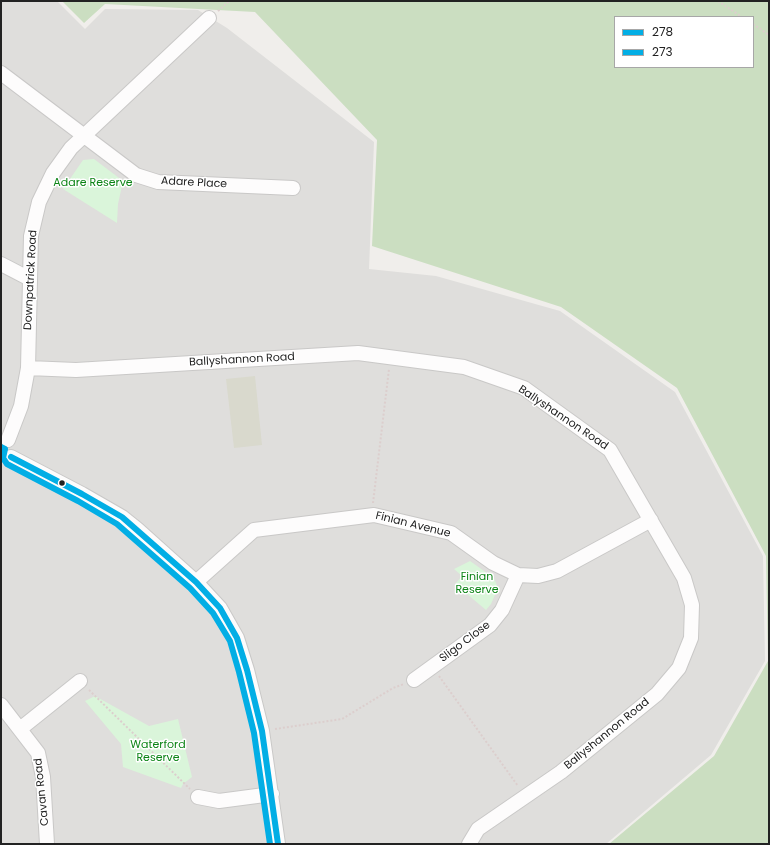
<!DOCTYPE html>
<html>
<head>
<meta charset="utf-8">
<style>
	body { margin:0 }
	#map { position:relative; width:770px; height:845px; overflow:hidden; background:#f0eeeb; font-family:Poppins,sans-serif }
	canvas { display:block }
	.frame { position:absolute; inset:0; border:2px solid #222; pointer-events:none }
	.legend { position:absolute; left:614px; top:16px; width:140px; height:52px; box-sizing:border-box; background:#fff; border:1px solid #a7a7a7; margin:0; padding:5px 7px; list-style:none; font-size:12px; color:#222 }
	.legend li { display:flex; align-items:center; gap:8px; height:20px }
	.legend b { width:20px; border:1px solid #a7a7a7 }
</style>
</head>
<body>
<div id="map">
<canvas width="770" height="845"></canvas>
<div class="frame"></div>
<ul class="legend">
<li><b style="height:5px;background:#02aee5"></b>278</li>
<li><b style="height:5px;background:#02aee5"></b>273</li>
</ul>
</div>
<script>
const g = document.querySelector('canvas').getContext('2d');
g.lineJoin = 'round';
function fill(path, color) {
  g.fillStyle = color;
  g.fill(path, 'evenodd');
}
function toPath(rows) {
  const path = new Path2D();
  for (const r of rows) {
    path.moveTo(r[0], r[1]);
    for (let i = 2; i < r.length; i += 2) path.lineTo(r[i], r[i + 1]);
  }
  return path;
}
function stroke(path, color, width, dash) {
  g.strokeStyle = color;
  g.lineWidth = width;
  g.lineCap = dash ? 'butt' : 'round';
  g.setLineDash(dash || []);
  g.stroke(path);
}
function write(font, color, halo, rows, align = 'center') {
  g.font = font + ' Poppins,sans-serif';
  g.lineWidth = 3;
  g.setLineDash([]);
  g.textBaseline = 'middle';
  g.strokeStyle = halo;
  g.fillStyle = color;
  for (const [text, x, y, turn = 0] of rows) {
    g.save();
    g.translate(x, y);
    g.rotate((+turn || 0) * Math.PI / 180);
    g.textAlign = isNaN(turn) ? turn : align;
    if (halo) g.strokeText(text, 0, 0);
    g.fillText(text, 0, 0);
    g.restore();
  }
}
fill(toPath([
	[1,1,57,1,85,29,105,9,198,10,227,28,374,142,369,269,436,276,560,311,675,392,763,556,765,661,711,755,606,844,1,844]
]), '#dfdedc');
fill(toPath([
	[255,376,262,445,234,448,226,379]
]), '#d9d9cd');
fill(toPath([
	[62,1,769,1,769,844,609,844,714,756,768,661,766,556,677,388,561,307,372,246,377,140,255,12,105,4,84,23],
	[615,17,753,17,753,67,615,67]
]), '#cbdec1');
fill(toPath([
	[94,159,123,181,118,204,117,223,63,189,83,160],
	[470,561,494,578,498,588,491,604,486,610,455,584,462,576,454,569],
	[95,696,149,726,178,719,192,777,183,784,181,788,123,767,121,744,85,701]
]), '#daf5da');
const minor = toPath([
	[1,73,136,175,158,182,293,188],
	[1,264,30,279],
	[28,368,76,370,358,353,464,367,524,388,610,450,684,578,692,605,691,638,679,668,657,694,561,772,478,829,469,844],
	[8,440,21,406,28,368,31,236,39,202,53,173,71,148,209,18],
	[11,457,82,494,122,517,137,529,196,582,220,608,237,638,247,670,262,731,278,844],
	[196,582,254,530,374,515,451,533,493,563,518,575,538,576,557,571,651,520],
	[414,680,490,625,502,610,518,575],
	[1,705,38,753,43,777,47,844],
	[20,729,80,681],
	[198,797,219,801,272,794]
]);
stroke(minor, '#c9c8c7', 16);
stroke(toPath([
	[718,1,742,17],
	[218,11,229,1],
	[753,24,769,35],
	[373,503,389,369],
	[439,676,518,786],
	[89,690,190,789],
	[275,729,342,719,393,688,404,684]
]), '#dccecd', 2, [2, 2]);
stroke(minor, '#fdfcfc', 14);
stroke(toPath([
	[11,457,82,494,122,517,196,582,220,608,237,638,247,670,262,731,278,844]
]), '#02aee5', 6);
stroke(toPath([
	[1,447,5,449,3,458,7,464,78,501,117,524,190,588,213,613,230,641,239,672,254,733,270,844]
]), '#02aee5', 6);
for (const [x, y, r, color] of [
	[62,483,3.5,"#222"]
]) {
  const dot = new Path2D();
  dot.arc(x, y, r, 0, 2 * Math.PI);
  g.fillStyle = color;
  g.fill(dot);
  stroke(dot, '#fff', 1.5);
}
write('11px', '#0c8416', '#fff', [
	["Adare Reserve",93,183],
	["Finian",477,577],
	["Reserve",477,590],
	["Waterford",158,745],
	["Reserve",158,758]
]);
write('11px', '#222', '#fff', [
	["Adare Place",194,183,3],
	["Downpatrick Road",31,280,-87],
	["Ballyshannon Road",242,360,-3],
	["Ballyshannon Road",563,418,34],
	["Finian Avenue",413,525,14],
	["Sligo Close",465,642,-37],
	["Ballyshannon Road",607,734,-39],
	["Cavan Road",42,792,-96]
]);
</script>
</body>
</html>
